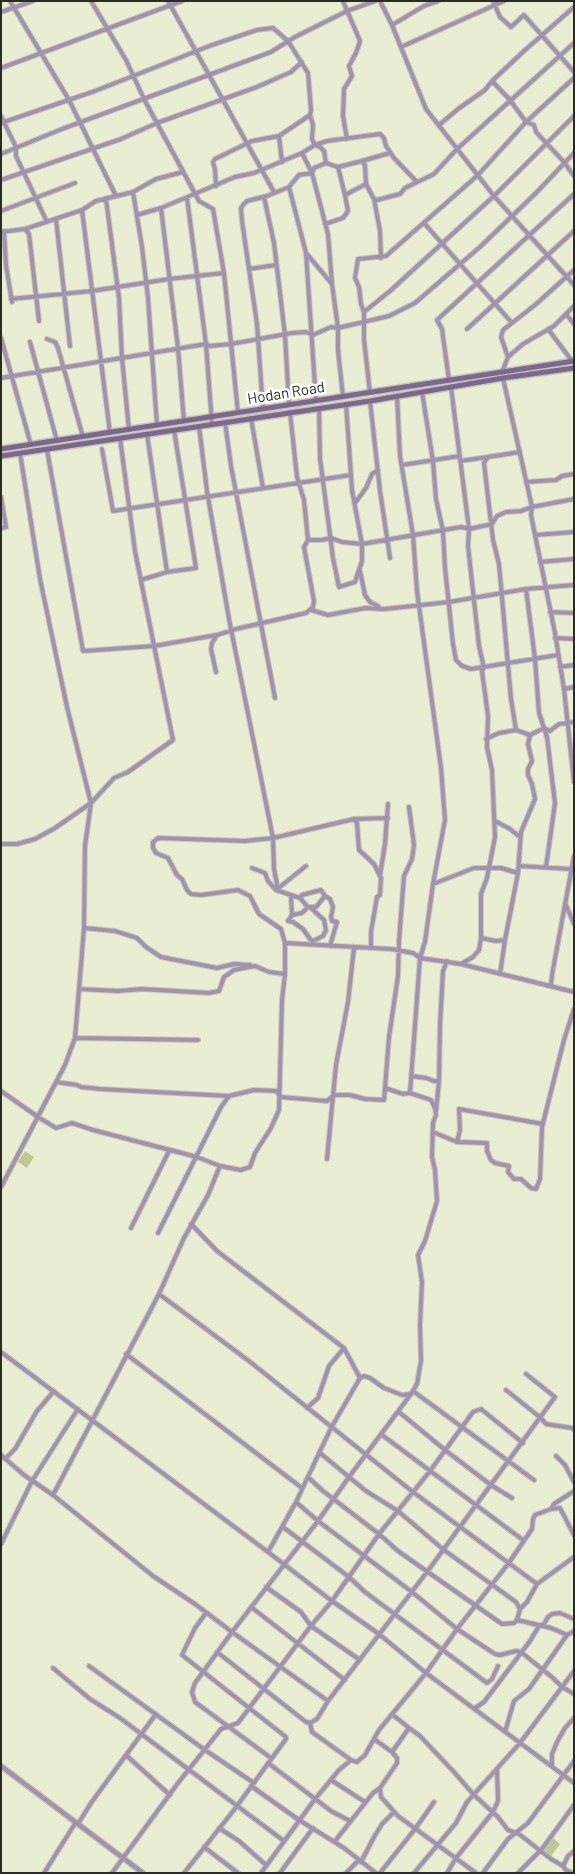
<!DOCTYPE html>
<html>
<head>
<meta charset="utf-8">
<style>
	body { margin:0 }
	#map { position:relative; width:575px; height:1874px; overflow:hidden; background:#e9edd2; font-family:Barlow,sans-serif }
	canvas { display:block }
	.frame { position:absolute; inset:0; border:2px solid #2a2b21; pointer-events:none }
</style>
</head>
<body>
<div id="map">
<canvas width="575" height="1874"></canvas>
<div class="frame"></div>
</div>
<script>
const g = document.querySelector('canvas').getContext('2d');
g.lineJoin = 'round';
function fill(path, color) {
  g.fillStyle = color;
  g.fill(path, 'evenodd');
}
function toPath(rows) {
  const path = new Path2D();
  for (const r of rows) {
    path.moveTo(r[0], r[1]);
    for (let i = 2; i < r.length; i += 2) path.lineTo(r[i], r[i + 1]);
  }
  return path;
}
function stroke(path, color, width, dash) {
  g.strokeStyle = color;
  g.lineWidth = width;
  g.lineCap = dash ? 'butt' : 'round';
  g.setLineDash(dash || []);
  g.stroke(path);
}
function write(font, color, halo, rows, align = 'center') {
  g.font = font + ' Barlow,sans-serif';
  g.lineWidth = 5;
  g.setLineDash([]);
  g.textBaseline = 'middle';
  g.strokeStyle = halo;
  g.fillStyle = color;
  for (const [text, x, y, turn = 0] of rows) {
    g.save();
    g.translate(x, y);
    g.rotate((+turn || 0) * Math.PI / 180);
    g.textAlign = isNaN(turn) ? turn : align;
    if (halo) g.strokeText(text, 0, 0);
    g.fillText(text, 0, 0);
    g.restore();
  }
}
fill(toPath([
	[25,1151,34,1157,27,1168,18,1162],
	[553,1838,560,1844,551,1856,543,1850]
]), '#c0c890');
const minor = toPath([
	[10,1,69,100,116,196],
	[91,1,126,60,144,99,199,201,213,209,224,273,238,413],
	[168,1,274,192],
	[343,1,360,41,356,53,349,66,352,76,344,89,343,116,347,139],
	[380,1,392,25,426,109,494,196,574,285],
	[493,1,500,17,511,27,524,15,574,72],
	[1,12,33,1],
	[392,25,424,6,438,1],
	[401,47,504,1],
	[1,68,182,1],
	[492,81,510,100,526,122,534,125,536,132,564,162,574,176],
	[310,115,313,125,312,139,315,145,320,147,324,151,326,163],
	[1,116,16,147,16,156,47,222],
	[1,123,95,91,212,45,257,30,273,28,288,41,308,73,311,110,310,115,279,136,252,141,215,159,213,162,215,169,216,186],
	[439,125,458,109,485,90,492,81,524,51,574,7],
	[279,136,282,162],
	[302,153,315,145,327,141,380,134,384,138,386,146,394,158,417,182],
	[1,154,62,129,271,52,295,37,347,11,375,1],
	[362,161,390,153],
	[338,167,345,195,366,184],
	[1,180,121,139,157,123,257,87,291,72,302,62],
	[289,187,306,253,316,401],
	[133,192,142,247,148,298,157,425],
	[264,197,274,243,285,335,289,405],
	[187,198,206,344,212,424],
	[106,199,119,298,122,358,129,430],
	[374,199,380,231,381,258],
	[161,208,178,348,184,421],
	[82,210,110,433],
	[1,211,75,183],
	[137,215,161,208,235,177,254,173,302,153,312,173,328,234,332,284],
	[56,219,70,346],
	[424,223,512,323],
	[325,224,343,218,348,211,345,195],
	[25,229,29,234,39,321],
	[4,231,6,265,12,302],
	[1,232,25,229,82,210,96,201,133,192,156,179,183,172],
	[307,254,332,284,338,328,338,350,343,397],
	[249,269,276,265],
	[11,299,92,291,169,279,224,273],
	[364,312,390,291,494,196,574,116],
	[566,314,574,324],
	[467,329,574,231],
	[548,329,572,361],
	[1,338,31,445],
	[47,339,55,342,58,348,83,437],
	[30,342,57,441],
	[508,357,501,337,503,330,535,305,574,270],
	[502,372,508,357,523,344,554,326,574,306],
	[1,378,206,344,210,346,231,344,292,333,306,332,313,335,331,327,338,328,389,316,415,303,481,246,536,193,574,153],
	[503,378,532,507,531,515,555,633,564,689,574,782],
	[449,380,442,329,437,320,574,194],
	[422,392,433,461,436,499,443,531,445,568,453,644,456,660,462,666,471,669,558,655],
	[370,393,364,340,364,312,361,304,359,287,355,278,358,259,386,256,478,175,526,122,574,78],
	[370,401,380,491,390,558],
	[319,408,320,458,333,558,339,587,355,582,362,561,362,544,352,490,346,404],
	[263,409,257,324,242,221,241,208,243,205,247,201,267,196,289,187,299,175,312,173,314,168,326,163,338,167,362,161,365,165,366,184,374,199,377,200,400,194,405,188,434,174,457,149,574,43],
	[290,412,297,477,304,500,308,540],
	[251,418,263,488],
	[225,422,231,466,275,698],
	[199,426,207,491,229,619,273,838,274,869,277,884,276,890],
	[102,449,113,511,351,475],
	[47,450,83,651,154,646,217,635],
	[460,461,488,457],
	[402,465,460,456],
	[526,482,556,480,562,476,574,474],
	[1,497,6,527,1,528],
	[355,503,366,488,372,474,378,470],
	[535,535,574,532],
	[540,562,574,559],
	[360,571,365,595,370,602,378,606,380,609,385,609,449,602,526,589],
	[167,572,196,568,174,430],
	[141,580,167,572,147,434],
	[311,610,328,615,366,608,380,609],
	[550,612,574,613],
	[555,638,574,639],
	[560,667,574,665],
	[216,672,211,649,212,643,217,635,236,629,306,613,313,607,314,601,304,547,308,540,322,540,331,538,342,542,362,544,461,527,469,529,451,387],
	[564,689,574,687],
	[516,730,511,699,499,564,493,540,484,463,488,457,520,452],
	[486,739,499,733,516,730,530,735],
	[354,819,388,818],
	[495,821,510,829,520,837],
	[1,844,17,844,35,839,55,828,91,803,114,778,128,772,173,740,135,551,120,438],
	[519,866,571,869],
	[546,867,555,803,547,737,539,713,535,659,526,589,574,585],
	[252,868,265,873,268,881,276,890,300,898,308,907],
	[380,875,385,844,388,804],
	[433,884,474,868,501,868,518,873],
	[276,890,306,866],
	[291,896,292,915],
	[300,898,302,895,321,890,325,896,330,899,333,907,331,917,332,921,337,922,330,946],
	[566,905,574,924],
	[311,908,324,920,326,930,323,936,313,941,310,939,303,929,293,922,288,921,292,915,302,913,308,907,316,907,325,896],
	[84,928,115,931,137,938,146,947,161,957,217,968,234,964,250,965],
	[481,938,496,941,505,940,518,873,521,832,535,799,532,784,528,775,528,769,532,761,528,744,530,735,544,728,550,731,559,724,574,722],
	[285,943,281,929,259,914,250,896,238,890,201,895,191,894,187,890,182,879,177,875,168,858,156,853,153,848,153,842,158,838,245,841,273,838,354,819,357,823,359,850,374,864,381,878,380,895,377,897,371,932,371,948],
	[461,964,473,957,479,950,481,938,481,894,487,878,495,837,492,770,487,747,488,716,482,671,484,668,479,646,468,546,469,529,492,524,497,516,506,512,521,511,532,507,574,499],
	[500,974,505,940],
	[551,985,552,975,574,856],
	[79,989,118,991,142,989,209,993,219,991,224,977,234,970,255,966,269,972,285,974,285,943,391,949,413,953,420,958,461,964,574,992],
	[75,1038,198,1040],
	[412,1076,426,1078,434,1081,439,1081,436,1111],
	[439,1081,440,1025,443,971,447,961],
	[56,1082,77,1085,81,1087,100,1089,229,1096,254,1090,277,1091,280,1097,327,1101,334,1095,350,1095,365,1099,384,1100,385,1088,403,1094,410,1093,420,958,425,942,433,884,445,820,441,768,417,591,413,535,400,456,397,396],
	[385,1088,389,1037,398,976,399,941,404,876,412,859,414,845,409,807],
	[1,1091,38,1117,56,1128,72,1123,93,1130,197,1157,220,1166,241,1170,250,1167,255,1153,271,1128,279,1110,282,1000,285,974],
	[433,1132,457,1142,487,1143,487,1151,491,1160,495,1163,509,1166,508,1172,514,1179,521,1179,531,1188,536,1189,540,1179,542,1127,564,1040,574,1009],
	[457,1142,460,1130,459,1109,543,1124],
	[327,1159,336,1065,348,1002,354,948],
	[1,1187,65,1065,75,1038,84,928,85,846,91,803,67,707,40,579,20,453],
	[191,1224,217,1251,344,1348,360,1378],
	[131,1228,169,1151],
	[158,1233,221,1107,229,1096],
	[159,1294,249,1361,413,1492,537,1584],
	[1,1352,268,1552,332,1601,379,1634,426,1673,574,1783],
	[126,1354,302,1488],
	[506,1390,541,1418,546,1424,572,1428,574,1430],
	[413,1391,534,1480],
	[307,1408,318,1398,329,1366,344,1348],
	[399,1412,445,1450,491,1485,512,1498],
	[382,1435,523,1540],
	[320,1453,366,1491,398,1511,444,1550,516,1602,520,1609,517,1620],
	[1,1455,24,1475,53,1495,159,1294,184,1238,208,1195,220,1166],
	[556,1456,565,1465,574,1482],
	[5,1459,15,1449,37,1411,54,1391],
	[308,1477,323,1491,379,1534,398,1551,502,1624,514,1623,517,1620,551,1628,567,1635,574,1631],
	[53,1495,153,1576,195,1604,232,1632,318,1521,349,1477,411,1394],
	[296,1502,318,1521,412,1592,457,1629,495,1654,500,1655,516,1651,521,1652,553,1678,562,1687,574,1694],
	[551,1509,554,1504,574,1491],
	[283,1527,349,1577,365,1592,487,1683,492,1679,498,1666],
	[1,1544,32,1481,78,1409],
	[268,1552,296,1502,331,1428,360,1378,364,1376,370,1378,384,1388,402,1395,411,1394,417,1384,421,1361,420,1325,422,1282,418,1255,425,1241,437,1201,435,1170,432,1157,433,1123,436,1115,435,1108,431,1100,410,1093],
	[266,1587,301,1612,311,1626,360,1660],
	[251,1607,345,1680],
	[520,1609,527,1602,537,1584,574,1557],
	[217,1652,306,1722,310,1723,317,1719,328,1701],
	[89,1666,205,1750,254,1783],
	[53,1668,90,1699,120,1718,284,1841],
	[475,1708,484,1702,530,1641,539,1626,544,1624,548,1617,552,1614,560,1613,574,1619],
	[310,1723,312,1732,351,1760],
	[409,1728,420,1736,454,1772,474,1795,498,1817,508,1830,519,1834,551,1859,563,1866],
	[505,1732,514,1701,529,1689,567,1635],
	[374,1739,392,1752],
	[127,1756,170,1795],
	[271,1758,195,1702,192,1692,195,1683,232,1632,328,1701,427,1572,555,1397,526,1374],
	[268,1763,331,1811,350,1821],
	[552,1766,552,1754,558,1740,565,1728,574,1718],
	[331,1780,365,1802],
	[251,1786,299,1820,344,1848,376,1873],
	[380,1788,381,1797,398,1816,476,1873],
	[78,1824,91,1803,156,1714],
	[219,1828,239,1841,266,1865],
	[335,1841,373,1793,380,1788,397,1763,397,1758,392,1752,409,1728,393,1715],
	[204,1847,238,1873],
	[361,1862,374,1837,382,1824,394,1812],
	[44,1873,76,1822],
	[112,1873,178,1783,221,1729,238,1723,310,1627,332,1601,379,1534,430,1471,473,1412,481,1409,523,1443],
	[184,1873,234,1810,286,1739,286,1737,182,1655,195,1628,206,1613],
	[261,1873,315,1799,339,1770,351,1760,357,1762,365,1755,379,1730,426,1673,457,1629,508,1564,532,1529,533,1519,535,1515,551,1509,560,1508,574,1535],
	[280,1873,313,1828],
	[346,1873,359,1860],
	[380,1873,415,1829,434,1802],
	[414,1873,456,1823,467,1802,520,1743,574,1671],
	[447,1873,456,1858,493,1812,498,1801,497,1769],
	[483,1873,508,1839,528,1823,574,1761],
	[518,1873,542,1849,574,1805],
	[572,1873,566,1870,563,1866,568,1856,574,1851]
]);
const tertiary = toPath([
	[1,1766,143,1873]
]);
const secondary = toPath([
	[1,449,574,361],
	[1,456,370,401,503,378,574,368]
]);
stroke(minor, '#c7cab2', 6);
stroke(tertiary, '#c7cab2', 7);
stroke(secondary, '#c7cab2', 8);
stroke(minor, '#a092b0', 4);
stroke(tertiary, '#a092b0', 4.5);
stroke(secondary, '#7c6792', 5);
write('15px', '#2a2b21', '#fff', [
	["Hodan Road",286,393,-9]
]);
</script>
</body>
</html>
